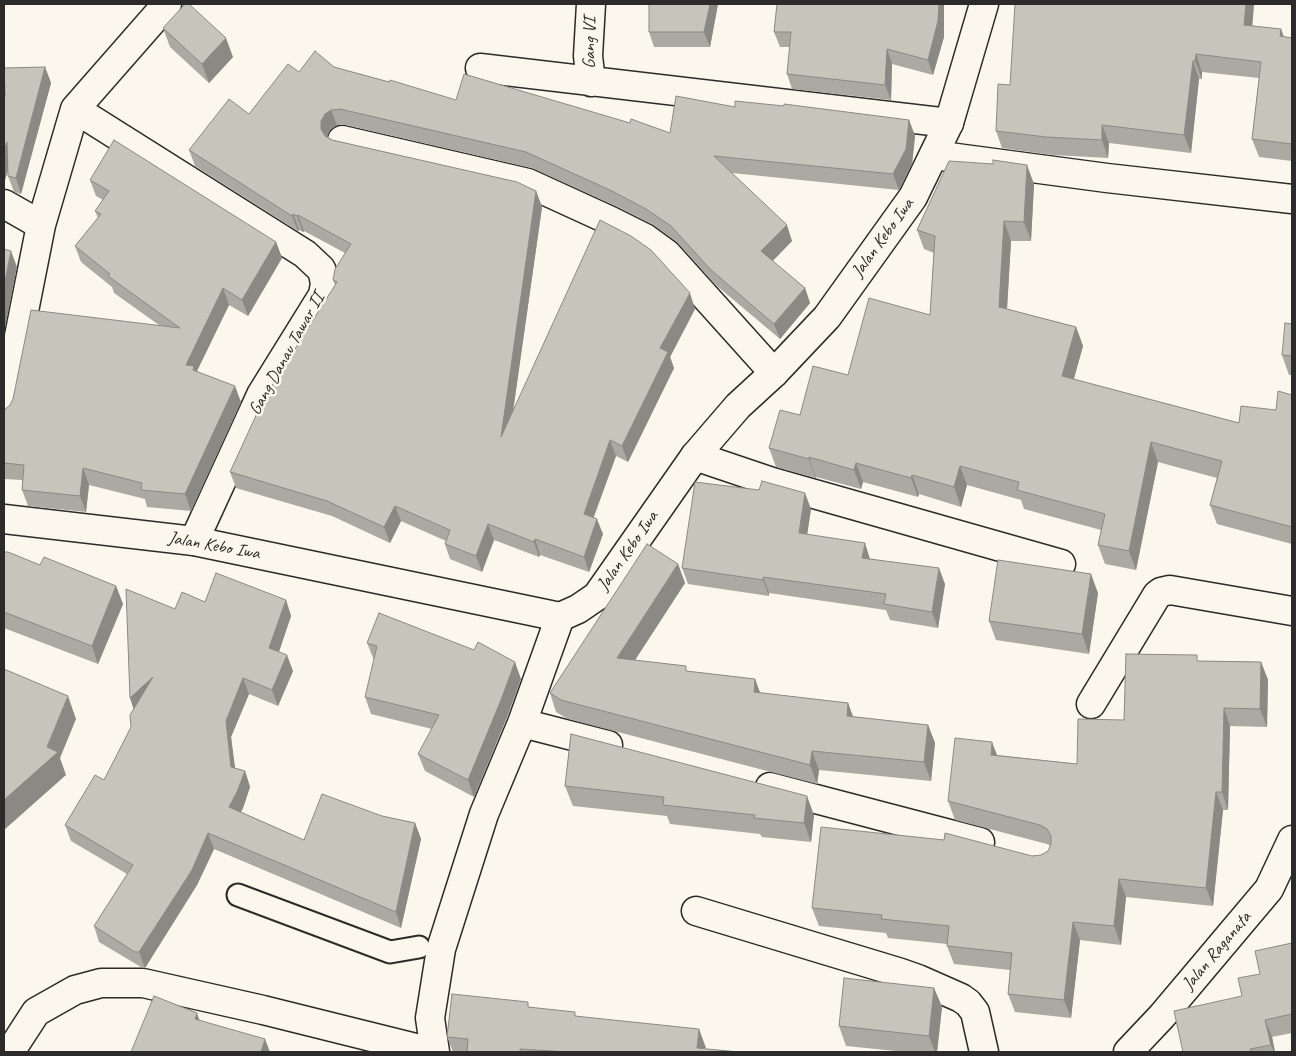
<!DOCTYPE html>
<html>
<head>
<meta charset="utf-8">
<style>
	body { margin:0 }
	#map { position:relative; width:1296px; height:1056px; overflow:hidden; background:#fbf7ec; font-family:Caveat,sans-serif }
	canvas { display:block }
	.frame { position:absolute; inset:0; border:5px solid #2b2b2b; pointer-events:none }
</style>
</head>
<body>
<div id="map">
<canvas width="1296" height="1056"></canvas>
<div class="frame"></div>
</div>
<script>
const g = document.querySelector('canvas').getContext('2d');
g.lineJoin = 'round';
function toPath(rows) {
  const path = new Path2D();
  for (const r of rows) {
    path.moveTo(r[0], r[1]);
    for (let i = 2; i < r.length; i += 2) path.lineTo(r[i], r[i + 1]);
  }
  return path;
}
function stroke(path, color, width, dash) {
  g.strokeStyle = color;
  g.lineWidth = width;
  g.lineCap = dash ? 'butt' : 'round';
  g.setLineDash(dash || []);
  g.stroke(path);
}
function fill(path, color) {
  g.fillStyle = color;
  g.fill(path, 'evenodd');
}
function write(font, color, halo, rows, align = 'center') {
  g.font = font + ' Caveat,sans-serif';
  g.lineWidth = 5;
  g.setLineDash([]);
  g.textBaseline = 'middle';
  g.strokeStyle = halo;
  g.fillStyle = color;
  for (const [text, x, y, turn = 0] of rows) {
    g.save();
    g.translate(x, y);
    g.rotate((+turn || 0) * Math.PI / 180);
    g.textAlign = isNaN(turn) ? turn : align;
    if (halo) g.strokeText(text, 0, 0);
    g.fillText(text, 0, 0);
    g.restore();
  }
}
const service = toPath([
	[238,895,390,952,419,947]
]);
const minor = toPath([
	[480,68,949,123],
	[591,82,588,56,591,4],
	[75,109,305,254,321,269,323,274,325,283,323,295,261,395,194,541],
	[342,140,528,183,611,221,645,238,667,254,774,373],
	[934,155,1107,178,1292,199],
	[4,204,41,225],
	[4,412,41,225,75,109,167,4],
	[695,456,772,482,1061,564],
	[1091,704,1157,595,1161,592,1170,590,1292,611],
	[522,723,608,745],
	[770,787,980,842],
	[696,911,901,973,918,979,961,998,968,1003,975,1012,984,1052],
	[10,1052,36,1012,75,990,101,983,143,983,263,1010,432,1052],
	[435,1052,430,1018,441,949,484,814,522,723,560,617],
	[1128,1052,1162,1016,1269,889,1292,840]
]);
const tertiary = toPath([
	[4,519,194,541,560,617,578,609,597,596,695,456,738,406,774,373,827,317,913,197,949,123,984,4]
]);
stroke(service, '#2b2b2b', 25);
stroke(minor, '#2b2b2b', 31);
stroke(tertiary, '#2b2b2b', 31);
stroke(service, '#fbf7ec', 21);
stroke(minor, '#fbf7ec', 28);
stroke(tertiary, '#fbf7ec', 28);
fill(toPath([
	[718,4,710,47,654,47,649,32],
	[777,4,944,4,944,37,933,75,892,64,891,100,792,89,787,74,790,47,780,47,774,32],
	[1254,4,1252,26,1281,29,1284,37,1292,38,1292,161,1259,157,1252,139,1259,78,1202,72,1202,79,1199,79,1191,153,1109,143,1108,158,1053,155,1002,148,996,131,1010,85],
	[163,28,233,57,209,83,170,47],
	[45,67,51,83,21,194,14,192,8,176,8,171,4,183,4,96,5,96],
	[334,67,389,82,456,100,630,123,670,133,735,107,909,120,915,136,912,164,899,190,732,173,792,241,772,261,805,288,810,303,780,339,717,286,676,241,652,224,618,207,532,168,346,125,337,125,330,130,327,136,332,140,536,191,542,207,513,412,695,309,670,357,674,368,628,462,616,456,594,517,603,534,589,572,540,555,539,557,494,540,482,572,450,559,445,544,446,541,401,521,390,543,332,516,236,488,230,472,335,285,333,280,345,253,304,231,303,232,299,230,298,231,195,166,189,150,249,114,299,72],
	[90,180,276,242,282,258,248,316,229,305,197,371,241,402,191,511,147,507,145,499,89,485,86,512,28,506,22,490,22,480,4,479,4,410,159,325,114,293,112,287,81,262,75,246,98,218,95,211,103,200,96,196],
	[1034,184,1031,241,1011,241,1007,309,1076,327,1083,346,1074,379,1239,423,1276,410,1292,395,1292,544,1217,524,1210,505,1217,478,1158,462,1136,570,1105,564,1098,545,1101,530,1024,509,1021,500,967,485,961,507,919,494,918,497,863,482,861,489,816,477,816,478,776,467,769,448,800,415,848,375,930,315,934,253,924,249,917,230],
	[1292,324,1292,375,1289,375,1282,355],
	[811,509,807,534,870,559,945,584,938,628,890,620,886,610,769,593,769,596,688,584,682,568],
	[4,552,40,565,116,586,123,604,98,664,4,628],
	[678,564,685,583,635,660,688,671,755,679,760,693,848,703,853,717,928,725,935,743,931,781,819,770,817,784,568,719,556,712,550,693],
	[1098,593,1089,654,996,640,989,621],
	[286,600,291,616,279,652,293,671,278,706,249,694,231,737,235,768,245,771,250,787,243,808,241,812,304,840,382,816,415,823,421,839,401,928,214,849,197,885,145,968,141,967,99,942,94,926,127,874,71,841,65,825,104,780,131,727,134,709,130,698,175,609,205,602],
	[367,643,521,679,507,717,474,797,425,771,418,754,432,729,371,714,365,697,374,660],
	[1199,661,1261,662,1268,680,1267,727,1230,726,1228,810,1223,810,1213,906,1126,897,1121,945,1080,940,1071,1018,1015,1012,1008,994,1010,970,954,964,947,946,947,944,888,938,886,933,819,926,812,908,1032,856,1041,855,1048,851,1051,846,1047,844,955,820,948,801,997,755,1077,764,1124,720],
	[571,734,814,815,811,842,762,837,760,834,670,824,667,816,573,806,565,786],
	[1292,943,1292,1033,1272,1037,1275,1052,1183,1052,1242,996],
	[934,988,942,1007,937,1052,906,1052,846,1046,839,1026],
	[530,1007,577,1016,706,1049,739,1052,453,1052,447,1037]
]), '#aba9a2');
fill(toPath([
	[710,4,718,4,710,47,704,32],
	[939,4,944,4,944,37,933,75,928,60],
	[1246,4,1254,4,1251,42,1244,25],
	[1281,29,1287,47,1280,36],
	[226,38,233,57,209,83,202,64],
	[887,49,892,64,891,100,885,85],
	[1196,54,1202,72,1202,79,1195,61],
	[1193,61,1199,79,1191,153,1184,135],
	[45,67,51,83,21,194,16,178],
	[331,110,337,125,330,130,327,137,321,129,321,121,325,114],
	[909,120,915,136,912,164,899,190,893,174],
	[1102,125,1109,143,1108,158,1102,140],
	[7,142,12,157,4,183,4,151],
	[1027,165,1034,184,1031,241,1024,222],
	[536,191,542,207,507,453,501,437],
	[293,214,299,230,298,231,292,216],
	[298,215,304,231,303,232,297,216],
	[1004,221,1011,241,1006,326,999,307],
	[787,225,792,241,767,267,761,251],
	[276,242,282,258,248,316,242,300],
	[11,251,17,267,4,333,4,286],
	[223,288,229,305,196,373,186,365],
	[805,288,810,303,780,339,774,324],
	[690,293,695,309,670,357,674,368,628,462,622,446,660,348],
	[1076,327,1083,346,1069,395,1062,376],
	[235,386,241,402,191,511,185,494],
	[610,440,616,456,589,529,584,514],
	[1151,442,1158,462,1136,570,1129,551],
	[809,457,816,477,816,478,809,459],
	[856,463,863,482,861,489,854,470],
	[960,466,967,485,961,507,954,487],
	[83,468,89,485,86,512,80,496],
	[912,475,919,494,918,497,911,478],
	[805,493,811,509,805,549,799,533],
	[395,506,401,521,390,543,384,527],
	[597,519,603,534,589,572,584,557],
	[488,524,494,540,482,572,476,556],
	[535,539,540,555,539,557,534,542],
	[865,543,870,559,862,558],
	[678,564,685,583,624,677,617,658],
	[939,568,945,584,938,628,932,612],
	[1091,574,1098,593,1089,654,1082,634],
	[763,577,769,593,769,596,763,580],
	[116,586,123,604,98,664,92,646],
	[286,600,291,616,275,663,269,648],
	[287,655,293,671,278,706,272,690],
	[515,662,521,679,507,717,474,797,468,780],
	[1261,662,1268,680,1267,727,1260,709],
	[153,677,135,713,130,698],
	[243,678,249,694,231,737,237,783,231,767,226,721],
	[755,679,762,698,754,692],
	[68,696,76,719,60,758,66,775,4,830,4,800,47,747],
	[848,703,855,722,847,716],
	[1224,708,1230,726,1228,810,1222,792],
	[928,725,935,743,931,781,924,762],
	[992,742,999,760,991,755],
	[812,751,819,770,817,784,810,765],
	[245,771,250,787,243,808,235,823,229,807],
	[1216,792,1223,810,1213,906,1206,888],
	[807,796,814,815,811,842,804,823],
	[415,823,421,839,401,928,396,912],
	[208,833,214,849,197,885,145,968,139,952],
	[1119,879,1126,897,1121,945,1114,926],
	[1073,922,1080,940,1071,1018,1064,1000],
	[934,988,942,1007,937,1052,935,1052,929,1036],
	[197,1013,204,1033,195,1019],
	[1265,1020,1272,1037,1275,1052,1274,1052,1271,1045],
	[699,1029,706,1048,697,1048],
	[265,1039,270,1052,261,1052]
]), '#8b8984');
const building = toPath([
	[185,4,189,4,226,38,202,64,163,28,185,4],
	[649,4,710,4,704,32,649,32,649,4],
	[777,4,939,4,938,21,928,60,887,49,885,85,787,74,791,32,774,32,777,4],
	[1015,4,1246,4,1244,25,1281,29,1280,36,1292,38,1292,144,1252,139,1261,62,1196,54,1195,61,1193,61,1184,135,1102,125,1102,140,1046,137,996,131,998,84,1010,85,1015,4],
	[315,51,334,67,389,82,390,80,456,100,464,74,630,123,631,119,670,133,676,96,735,107,735,101,784,106,784,104,909,120,906,149,893,174,714,156,787,225,761,251,805,288,774,324,711,270,671,226,646,209,612,191,526,152,340,109,331,110,325,114,321,121,321,129,325,136,332,140,517,182,536,191,501,437,600,220,631,236,651,250,690,293,660,348,668,352,622,446,610,440,584,514,597,519,584,557,535,539,534,542,488,524,476,556,445,544,450,530,395,506,384,527,327,501,230,472,264,398,337,282,333,280,335,269,351,244,298,215,297,216,293,214,292,216,189,150,229,99,249,114,288,64,299,72,315,51],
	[45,67,16,178,8,176,7,142,4,151,4,96,5,96,4,68,45,67],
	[114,140,276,242,242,300,223,288,186,365,194,366,193,370,235,386,185,494,141,490,142,483,83,468,80,496,22,490,24,465,4,463,4,410,10,405,13,399,31,310,180,328,108,276,110,274,75,246,101,214,95,211,109,191,90,180,114,140],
	[993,160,1027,165,1024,222,1004,221,999,307,1076,327,1062,376,1239,423,1241,406,1276,410,1278,391,1292,395,1292,527,1210,505,1222,461,1151,442,1129,551,1098,545,1105,514,1017,490,1019,482,960,466,954,487,912,475,911,478,856,463,854,470,809,457,809,459,769,448,780,410,800,415,813,366,848,375,869,298,930,315,935,236,917,230,949,161,993,164,993,160],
	[4,249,11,251,4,286,4,249],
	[1285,323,1292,324,1292,356,1282,355,1285,323],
	[762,481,805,493,799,533,865,543,862,558,939,568,932,612,884,604,886,594,763,577,763,580,682,568,695,482,759,490,762,481],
	[647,544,678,564,617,658,686,666,686,671,755,679,754,692,848,703,847,716,928,725,924,762,812,751,810,765,561,700,550,693,647,544],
	[4,552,8,552,40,565,44,557,116,586,92,646,4,612,4,552],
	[998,560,1091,574,1082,634,989,621,998,560],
	[216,573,286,600,269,648,287,655,272,690,243,678,226,721,231,767,245,771,237,792,229,807,304,840,322,794,382,816,415,823,396,912,208,833,192,870,139,952,135,952,94,926,133,865,65,825,95,775,104,780,131,727,130,715,153,677,130,698,126,589,175,609,182,592,205,602,216,573],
	[379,613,474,650,478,642,515,662,501,700,468,780,418,754,439,715,365,697,377,646,367,643,379,613],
	[1126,654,1197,655,1197,661,1261,662,1260,709,1224,708,1222,792,1216,792,1206,888,1119,879,1114,926,1073,922,1064,1000,1008,994,1012,953,947,946,949,926,881,919,882,915,812,908,821,827,944,840,945,833,1032,856,1041,855,1048,851,1051,844,1051,836,1047,829,1040,825,948,801,955,738,992,742,991,755,1077,764,1078,719,1124,720,1126,654],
	[4,669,68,696,47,747,58,752,4,800,4,669],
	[571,734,807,796,804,823,754,818,755,815,663,805,664,797,565,786,571,734],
	[1292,943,1292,1014,1265,1020,1271,1045,1250,1049,1251,1052,1183,1052,1174,1011,1242,996,1238,978,1260,974,1255,951,1292,943],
	[844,978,934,988,929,1036,839,1026,844,978],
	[452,994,528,1002,528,1007,575,1012,575,1016,699,1029,697,1048,739,1052,568,1052,520,1049,520,1052,467,1052,468,1039,447,1037,452,994],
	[154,996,197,1013,195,1019,265,1039,261,1052,131,1052,154,996]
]);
fill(building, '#c7c4bc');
stroke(building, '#8b8984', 1);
write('18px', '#2b2b2b', '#fbf7ec', [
	["Gang VI",590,43,-89],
	["Jalan Kebo Iwa",883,238,-54],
	["Gang Danau Tawar II",287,354,-61],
	["Jalan Kebo Iwa",214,546,10],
	["Jalan Kebo Iwa",628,551,-55],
	["Jalan Raganata",1217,951,-50]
]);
</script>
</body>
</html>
